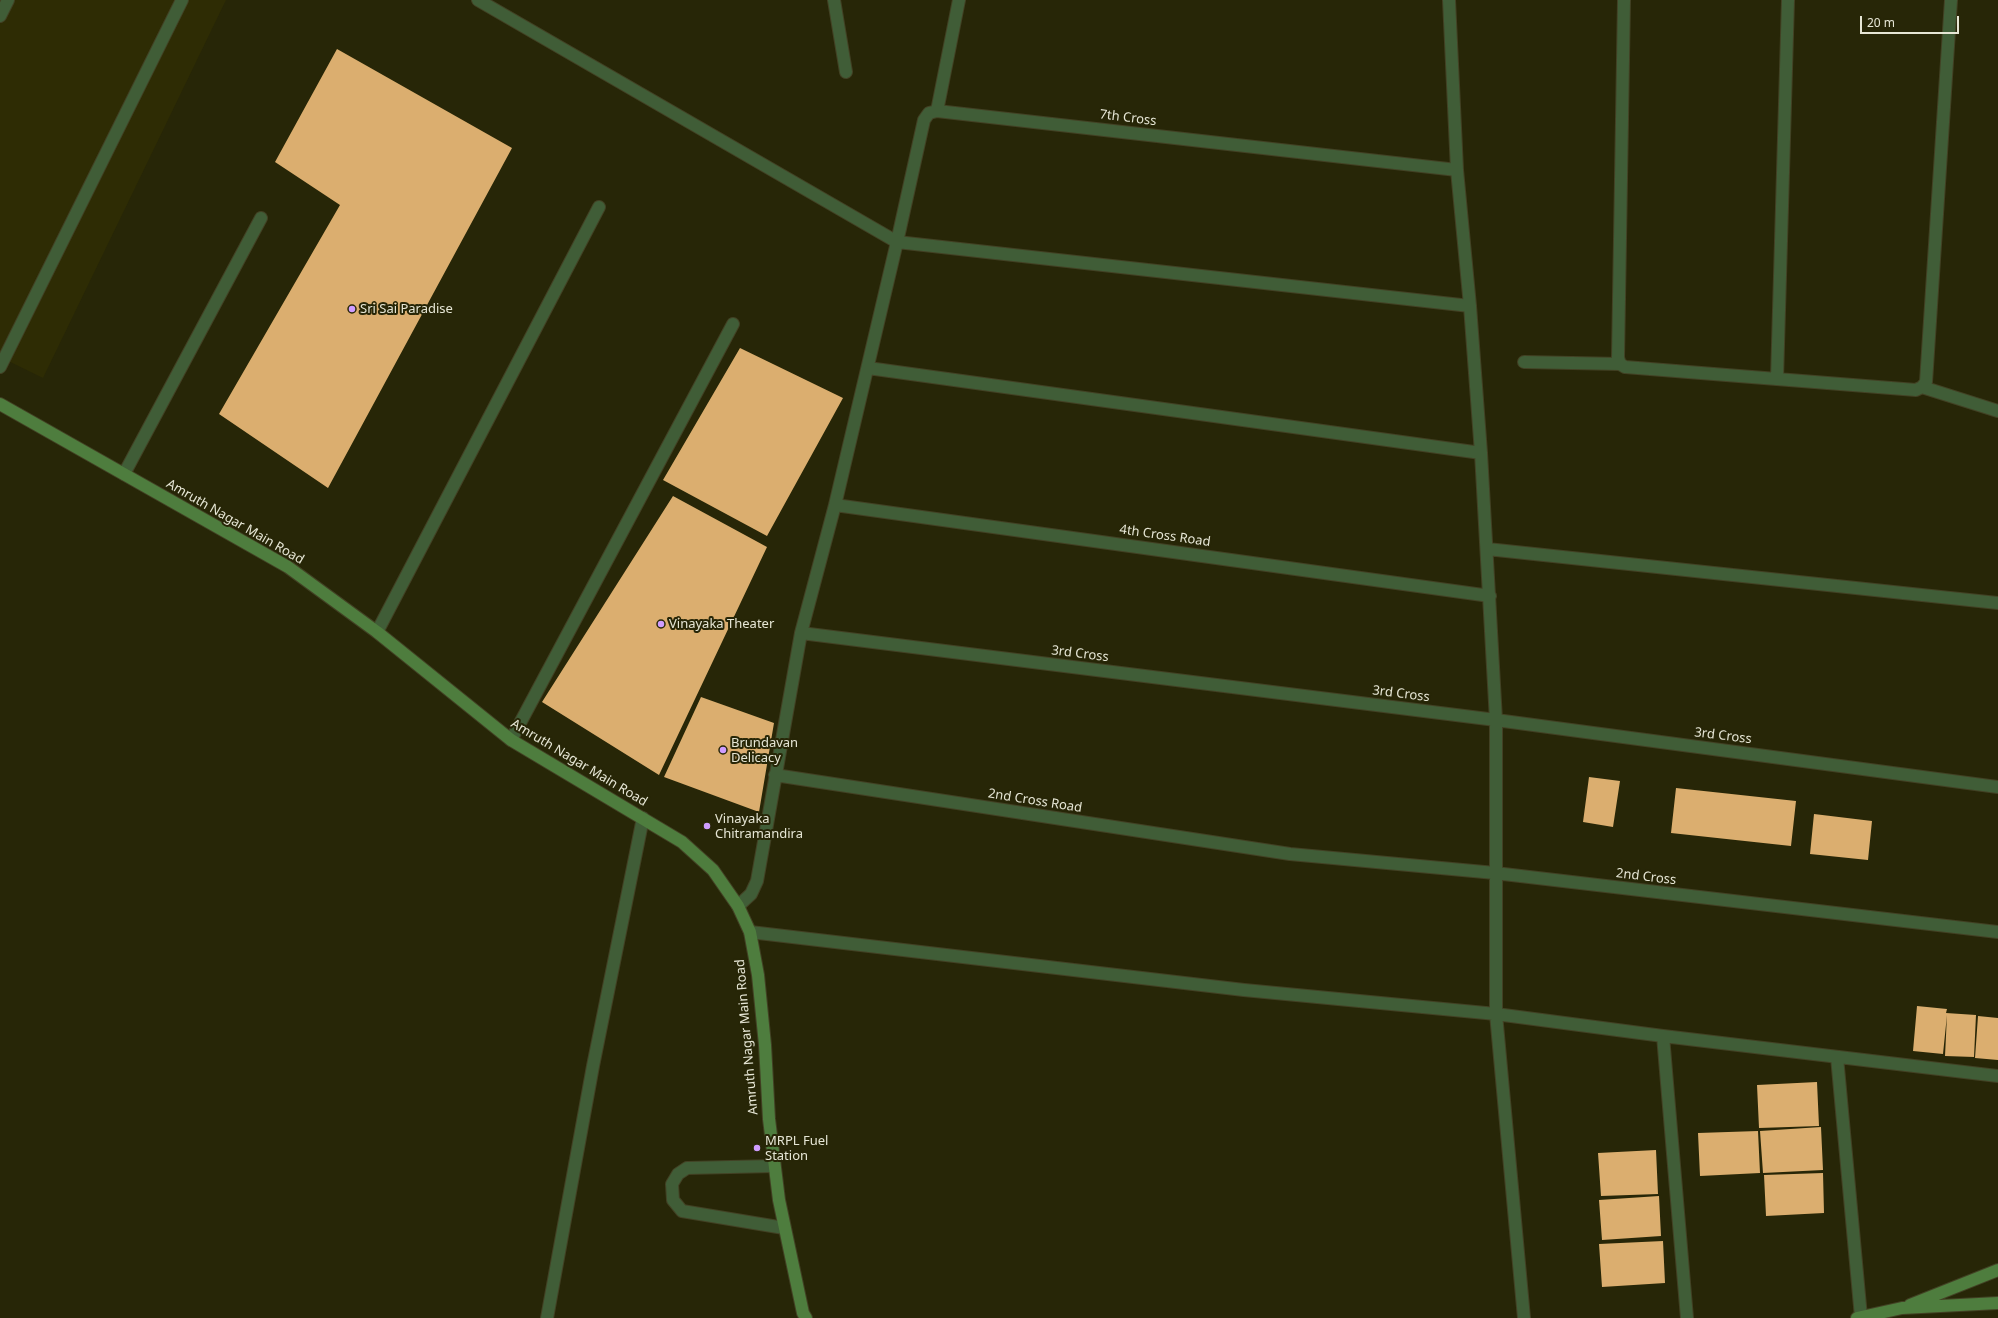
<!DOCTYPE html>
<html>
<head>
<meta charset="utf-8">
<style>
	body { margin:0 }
	#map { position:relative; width:1998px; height:1318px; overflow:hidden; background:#272607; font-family:"Noto Sans",sans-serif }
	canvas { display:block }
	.scale { position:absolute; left:1860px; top:16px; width:99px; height:18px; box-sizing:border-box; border:2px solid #e6e6d5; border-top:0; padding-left:5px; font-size:12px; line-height:14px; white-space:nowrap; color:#e6e6d5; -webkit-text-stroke:3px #272607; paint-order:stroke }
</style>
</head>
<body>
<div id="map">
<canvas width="1998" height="1318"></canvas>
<div class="scale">20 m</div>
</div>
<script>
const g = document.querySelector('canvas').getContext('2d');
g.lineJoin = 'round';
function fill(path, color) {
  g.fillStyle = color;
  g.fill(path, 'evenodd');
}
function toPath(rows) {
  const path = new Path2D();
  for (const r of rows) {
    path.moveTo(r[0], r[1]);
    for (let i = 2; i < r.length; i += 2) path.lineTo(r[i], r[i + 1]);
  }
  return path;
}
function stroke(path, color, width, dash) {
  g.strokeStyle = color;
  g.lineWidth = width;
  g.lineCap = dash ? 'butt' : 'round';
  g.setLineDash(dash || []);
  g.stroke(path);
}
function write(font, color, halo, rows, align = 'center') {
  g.font = font + ' "Noto Sans",sans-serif';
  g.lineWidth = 4;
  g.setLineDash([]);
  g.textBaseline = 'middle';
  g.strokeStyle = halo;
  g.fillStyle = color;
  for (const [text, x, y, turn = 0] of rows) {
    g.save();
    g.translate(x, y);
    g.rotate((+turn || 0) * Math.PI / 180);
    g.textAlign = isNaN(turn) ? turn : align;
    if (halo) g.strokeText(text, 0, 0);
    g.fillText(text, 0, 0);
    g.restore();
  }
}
fill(toPath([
	[0,0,226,0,43,378,0,357]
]), '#2e2c04');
fill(toPath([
	[337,49,512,148,328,488,219,414,340,205,275,162],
	[740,348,843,398,767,536,663,480],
	[673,496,767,547,659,775,542,702],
	[701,697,774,723,759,812,664,777],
	[1589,777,1620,781,1613,827,1583,822],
	[1676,788,1796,801,1791,846,1671,833],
	[1814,814,1872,821,1868,860,1810,854],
	[1917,1006,1947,1009,1946,1013,1976,1015,1974,1057,1945,1056,1947,1015,1943,1054,1913,1051],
	[1978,1016,1998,1018,1998,1060,1975,1058],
	[1817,1082,1819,1126,1759,1128,1757,1085],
	[1821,1127,1823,1170,1763,1173,1760,1131],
	[1758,1131,1760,1173,1700,1176,1698,1133],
	[1656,1150,1658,1194,1601,1196,1598,1153],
	[1823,1173,1824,1213,1766,1216,1764,1175],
	[1659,1196,1661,1236,1602,1240,1599,1200],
	[1663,1241,1665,1283,1602,1287,1599,1244]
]), '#dbae6f');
const lane = toPath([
	[0,16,8,0],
	[774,1166,687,1168,678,1174,672,1184,673,1200,682,1211,784,1228]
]);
const street = toPath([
	[478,0,897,242,835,505,801,633,757,881,751,894,738,906],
	[834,0,846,72],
	[1449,0,1457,170,1470,306,1481,453,1496,720,1496,1014,1524,1318],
	[1624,0,1618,358,1620,364,1625,367,1916,390,1922,387,1926,382,1951,0],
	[937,111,959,0],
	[1457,170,937,111,929,113,924,120,897,242,1470,306],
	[1524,362,1620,364],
	[0,367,182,0],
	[868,368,1481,453],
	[1777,379,1788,0],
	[1922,387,1998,411],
	[124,474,261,218],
	[835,505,1490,596],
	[1487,549,1998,603],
	[377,632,599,207],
	[801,633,1496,720,1998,787],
	[511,740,733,324],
	[775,775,1290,854,1495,873,1998,932],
	[750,932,1244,990,1496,1014,1663,1036,1998,1076],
	[1663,1036,1687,1318],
	[1837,1057,1861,1317],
	[547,1318,593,1066,643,818]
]);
const secondary = toPath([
	[0,404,288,567,377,632,511,740,682,842,713,870,738,906,750,932,758,975,765,1045,769,1119,779,1200,803,1313,806,1318],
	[1910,1305,1998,1270],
	[1857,1318,1902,1308,1998,1303]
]);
stroke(lane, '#424124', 14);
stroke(street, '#424124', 14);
stroke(secondary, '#424124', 14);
stroke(lane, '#405d37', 12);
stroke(street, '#405d37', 12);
stroke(secondary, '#4e7d3e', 12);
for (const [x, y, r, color] of [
	[352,309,4,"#cf9dff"],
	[661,624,4,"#cf9dff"],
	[723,750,4,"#cf9dff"],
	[707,826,4,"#cf9dff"],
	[757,1148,4,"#cf9dff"]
]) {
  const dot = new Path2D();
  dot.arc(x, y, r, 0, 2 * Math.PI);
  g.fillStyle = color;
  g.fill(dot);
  stroke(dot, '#272607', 1.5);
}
write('13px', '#e6e6d5', '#272607', [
	["7th Cross",1128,118,7],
	["Amruth Nagar Main Road",235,522,30],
	["4th Cross Road",1165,536,8],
	["3rd Cross",1080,654,7],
	["3rd Cross",1401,694,7],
	["3rd Cross",1723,736,7],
	["Amruth Nagar Main Road",579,763,31],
	["2nd Cross Road",1035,801,9],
	["2nd Cross",1646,877,7],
	["Amruth Nagar Main Road",747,1037,-95]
]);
write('13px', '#e6e6d5', '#272607', [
	["Sri Sai Paradise",360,309],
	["Vinayaka Theater",669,624],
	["Brundavan",731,743],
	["Delicacy",731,758],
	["Vinayaka",715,819],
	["Chitramandira",715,834],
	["MRPL Fuel",765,1141],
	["Station",765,1156]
], 'left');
</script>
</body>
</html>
